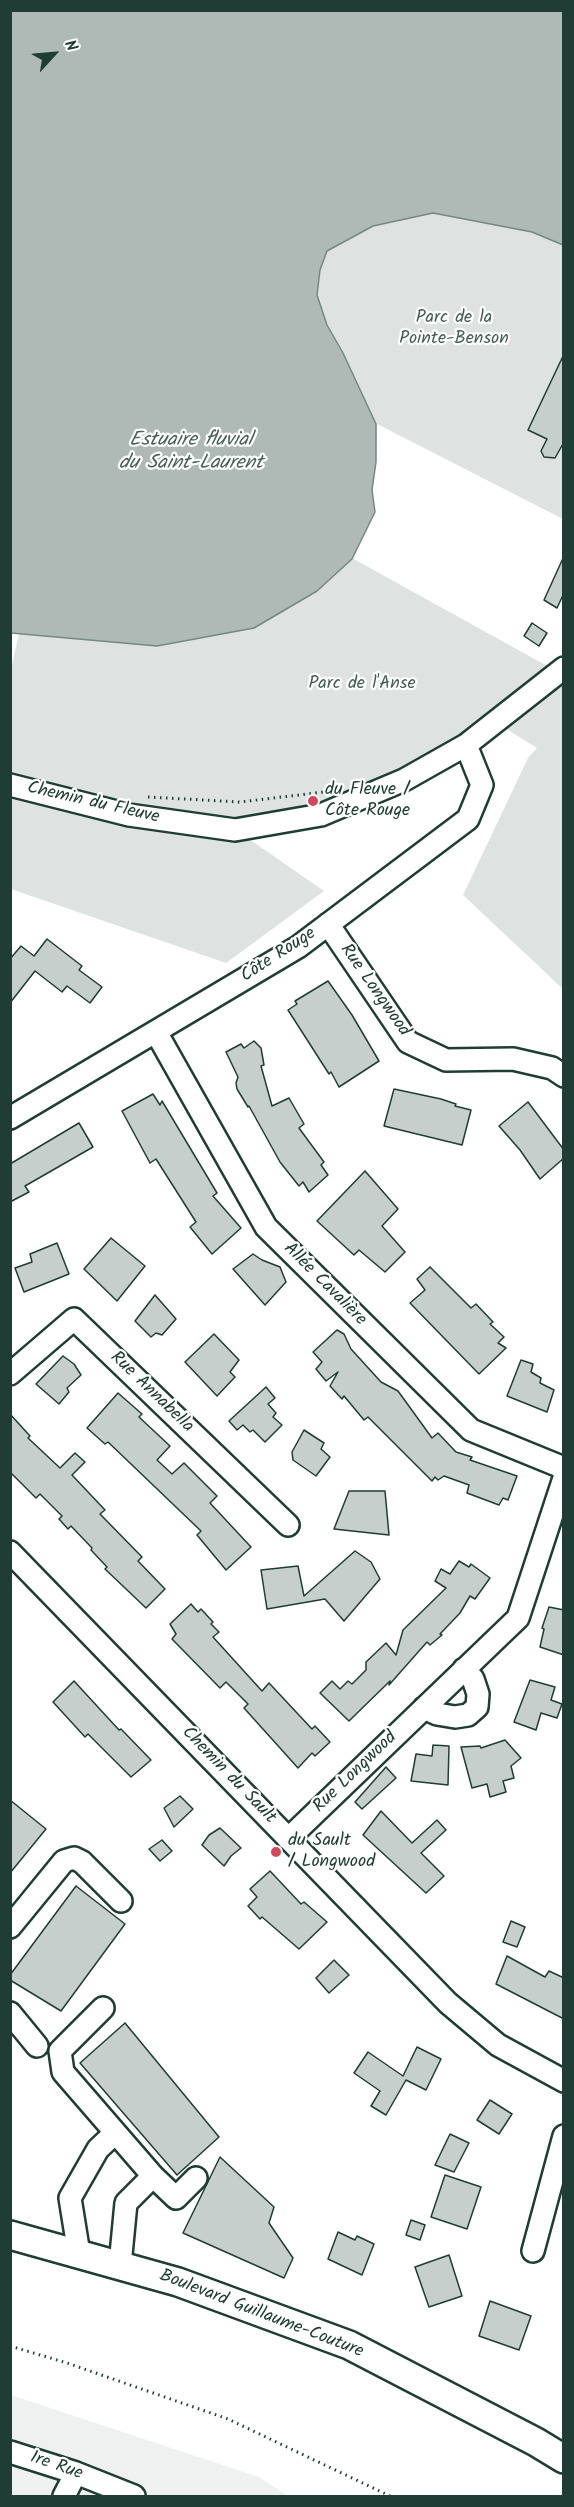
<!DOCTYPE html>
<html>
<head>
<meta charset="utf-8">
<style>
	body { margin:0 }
	#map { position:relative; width:574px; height:2507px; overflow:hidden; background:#fff; font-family:Kalam,sans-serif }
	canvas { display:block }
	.frame { position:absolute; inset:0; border:12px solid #1f3d34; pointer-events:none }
	.north { position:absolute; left:24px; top:24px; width:60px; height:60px; -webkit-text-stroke:4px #fff; paint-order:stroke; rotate:64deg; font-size:16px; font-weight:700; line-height:24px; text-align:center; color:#1f3d34 }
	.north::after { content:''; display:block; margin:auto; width:21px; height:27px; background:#1f3d34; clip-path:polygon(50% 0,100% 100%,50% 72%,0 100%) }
</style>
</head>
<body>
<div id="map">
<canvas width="574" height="2507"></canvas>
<div class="frame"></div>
<div class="north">N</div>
</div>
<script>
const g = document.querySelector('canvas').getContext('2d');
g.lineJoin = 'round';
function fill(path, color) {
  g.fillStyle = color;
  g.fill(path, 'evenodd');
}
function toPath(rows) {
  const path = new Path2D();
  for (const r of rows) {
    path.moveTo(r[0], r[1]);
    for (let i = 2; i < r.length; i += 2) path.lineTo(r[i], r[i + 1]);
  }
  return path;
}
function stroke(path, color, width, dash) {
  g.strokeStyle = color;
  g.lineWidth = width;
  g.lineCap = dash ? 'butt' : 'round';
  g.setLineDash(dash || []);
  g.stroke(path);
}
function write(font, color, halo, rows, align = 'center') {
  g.font = font + ' Kalam,sans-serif';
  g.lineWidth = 4.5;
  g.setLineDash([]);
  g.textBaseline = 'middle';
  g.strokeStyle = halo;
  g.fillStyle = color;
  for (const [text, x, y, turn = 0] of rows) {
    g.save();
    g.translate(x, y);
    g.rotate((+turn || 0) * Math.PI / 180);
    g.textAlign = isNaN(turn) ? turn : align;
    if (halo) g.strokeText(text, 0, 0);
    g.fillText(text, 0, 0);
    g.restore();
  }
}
fill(toPath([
	[11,2395,259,2477,288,2496,11,2496]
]), '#eef1f0');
fill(toPath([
	[11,18,433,213,532,232,563,246,563,519,377,424,376,462,372,490,375,512,352,558,558,672,563,668,563,989,463,895,528,758,537,748,495,722,404,780,236,830,324,891,226,963,11,889,10,673,19,634,10,633]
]), '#dee3e2');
const water = toPath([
	[10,11,563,11,563,245,532,232,433,213,373,226,327,251,320,270,317,295,327,325,343,353,376,424,376,462,372,490,375,512,352,559,317,591,254,628,157,646,11,633,10,11]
]);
fill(water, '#afbab7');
stroke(water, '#758883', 1.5);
const building = toPath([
	[564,354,564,442,555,458,544,457,541,451,547,439,528,430,564,354],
	[564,556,564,593,557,608,544,600,564,556],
	[532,623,547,633,539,646,524,636,532,623],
	[47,939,82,966,79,970,102,987,90,1003,67,986,62,992,35,971,10,1003,10,959,21,946,34,956,47,939],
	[328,981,352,1015,379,1061,339,1087,331,1072,329,1074,288,1010,297,1004,295,1001,328,981],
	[254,1041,261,1048,264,1065,261,1066,272,1106,289,1098,304,1124,299,1128,324,1162,321,1165,328,1175,309,1192,303,1182,299,1186,280,1162,249,1106,248,1107,237,1089,236,1083,238,1077,226,1052,241,1044,244,1048,254,1041],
	[394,1089,441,1099,456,1104,455,1106,471,1110,462,1145,384,1126,394,1089],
	[153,1094,160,1105,162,1101,217,1193,213,1196,241,1228,212,1254,190,1227,196,1222,156,1159,150,1163,122,1111,153,1094],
	[528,1102,564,1150,564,1158,540,1179,520,1150,499,1126,528,1102],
	[79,1123,93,1147,25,1186,29,1192,10,1202,10,1164,79,1123],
	[365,1171,398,1209,382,1226,405,1252,385,1272,359,1250,354,1255,317,1221,365,1171],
	[111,1238,145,1266,117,1301,84,1269,111,1238],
	[57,1243,69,1274,24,1292,15,1268,32,1262,30,1254,57,1243],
	[253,1254,262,1260,280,1267,286,1282,265,1305,233,1269,253,1254],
	[430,1267,471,1308,476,1304,493,1322,490,1324,504,1337,498,1343,506,1348,479,1374,410,1303,425,1290,417,1279,430,1267],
	[155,1295,176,1319,162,1335,156,1333,151,1337,135,1321,155,1295],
	[337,1330,344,1334,351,1349,381,1382,398,1391,432,1438,438,1433,456,1452,472,1457,470,1460,517,1476,508,1500,503,1498,499,1505,467,1493,469,1485,444,1476,438,1480,435,1477,432,1481,368,1417,364,1420,344,1396,342,1399,330,1386,338,1372,326,1381,316,1369,322,1362,313,1352,337,1330],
	[214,1334,239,1360,230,1372,235,1377,217,1396,185,1362,214,1334],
	[63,1356,74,1364,81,1375,67,1388,69,1392,59,1404,36,1384,63,1356],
	[521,1360,533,1364,531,1372,541,1378,540,1383,554,1390,547,1412,507,1396,521,1360],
	[266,1387,275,1398,268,1404,276,1413,273,1417,282,1425,265,1442,253,1430,250,1432,243,1425,237,1430,229,1421,266,1387],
	[118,1393,142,1414,139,1417,170,1446,157,1460,172,1474,184,1463,217,1496,210,1503,251,1547,226,1570,197,1535,201,1531,108,1442,105,1444,87,1428,118,1393],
	[10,1414,30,1436,28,1438,60,1468,75,1453,85,1462,72,1475,105,1510,100,1514,142,1557,138,1561,165,1589,146,1608,105,1569,107,1567,91,1550,92,1548,71,1526,68,1529,59,1519,62,1516,40,1494,36,1498,10,1472,10,1414],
	[304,1430,324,1443,321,1449,330,1457,316,1476,293,1460,292,1452,304,1430],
	[349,1491,385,1491,389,1535,334,1529,349,1491],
	[355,1551,371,1562,380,1579,344,1621,325,1599,267,1609,261,1570,298,1566,304,1596,355,1551],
	[459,1561,469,1567,471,1564,490,1578,475,1599,470,1596,460,1613,440,1634,442,1635,430,1645,427,1642,389,1685,390,1681,349,1721,320,1693,332,1681,340,1689,348,1681,352,1684,366,1670,366,1662,386,1643,396,1655,403,1630,446,1588,435,1581,441,1569,450,1574,459,1561],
	[191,1604,198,1612,201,1609,213,1622,211,1624,219,1632,213,1637,262,1691,269,1683,312,1729,315,1726,330,1742,315,1756,312,1753,298,1768,244,1708,248,1704,226,1682,220,1688,172,1639,176,1634,170,1624,191,1604],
	[549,1607,564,1610,564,1655,540,1647,544,1629,542,1628,549,1607],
	[530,1680,555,1687,551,1700,562,1704,557,1718,541,1713,536,1730,514,1722,530,1680],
	[74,1681,119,1730,121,1729,151,1760,131,1777,88,1734,85,1737,53,1702,74,1681],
	[505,1740,521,1758,511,1766,514,1778,503,1781,506,1792,490,1797,487,1784,472,1788,461,1747,480,1746,481,1748,505,1740],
	[433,1745,449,1746,448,1785,411,1781,416,1754,432,1756,433,1745],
	[386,1767,396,1778,362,1809,355,1802,386,1767],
	[180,1796,193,1809,174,1827,164,1808,180,1796],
	[10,1800,46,1829,10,1873,10,1800],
	[381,1811,412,1843,437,1820,446,1830,421,1853,444,1876,426,1893,363,1835,381,1811],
	[220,1828,241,1848,231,1856,224,1866,202,1845,209,1835,220,1828],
	[162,1840,172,1851,160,1861,149,1849,162,1840],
	[270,1871,301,1904,304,1902,327,1922,299,1949,262,1917,260,1919,248,1906,257,1897,250,1889,270,1871],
	[76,1886,125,1924,61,2011,10,1980,10,1975,76,1886],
	[511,1921,525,1927,517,1947,503,1942,511,1921],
	[507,1956,545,1977,549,1971,564,1978,564,2019,496,1984,507,1956],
	[334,1960,349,1975,329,1993,316,1978,334,1960],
	[125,2023,219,2137,177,2175,80,2063,125,2023],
	[417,2047,441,2059,426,2090,406,2080,386,2115,371,2106,380,2091,354,2073,368,2052,403,2076,417,2047],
	[490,2100,512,2114,499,2134,477,2120,490,2100],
	[450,2134,469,2143,454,2172,435,2165,450,2134],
	[220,2157,274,2207,269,2223,293,2258,284,2278,183,2233,220,2157],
	[445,2175,481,2187,467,2229,431,2217,445,2175],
	[411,2220,425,2225,420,2240,406,2235,411,2220],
	[338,2232,355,2240,357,2236,374,2244,362,2275,328,2259,338,2232],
	[449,2255,462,2296,429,2307,415,2267,449,2255],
	[490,2301,531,2316,519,2350,479,2336,490,2301]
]);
fill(building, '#c7cfcc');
stroke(building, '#1f3d34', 1.5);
const minor = toPath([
	[10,785,129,815,235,830,321,815,404,780,466,745,564,668],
	[328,924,408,1042,446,1060,513,1059,552,1068,564,1076],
	[156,1032,266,1227,471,1430,564,1468],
	[10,1118,298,947,468,819,482,785,466,745],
	[10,1374,74,1319,288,1525],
	[10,1552,448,2003,498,2045,564,2081],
	[424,1708,437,1714,455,1717,468,1715,477,1707,478,1694,473,1679,464,1669],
	[288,1839,518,1618,564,1478],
	[10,1927,64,1861,74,1858,82,1862,121,1901],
	[103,2008,60,2051,63,2072,153,2176,176,2198,196,2178],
	[10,2013,37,2046],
	[533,2251,564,2136],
	[79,2254,70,2198,98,2149,115,2133],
	[120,2265,126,2203,153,2176],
	[10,2452,76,2473,134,2496],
	[64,2496,76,2473]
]);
const major = toPath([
	[10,2235,178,2282,349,2345,536,2442,564,2459]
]);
stroke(minor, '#1f3d34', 26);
stroke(major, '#1f3d34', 32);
stroke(toPath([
	[148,797,240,802,324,792],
	[10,2346,67,2363,228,2419,390,2496]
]), '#1f3d34', 3, [1.5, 4.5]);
stroke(minor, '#fff', 21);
stroke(major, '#fff', 27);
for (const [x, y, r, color] of [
	[313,801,6,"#d1495b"],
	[276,1852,6,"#d1495b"]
]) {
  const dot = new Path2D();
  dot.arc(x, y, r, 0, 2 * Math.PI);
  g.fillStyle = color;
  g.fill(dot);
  stroke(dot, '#fff', 2);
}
write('18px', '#455e57', '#fff', [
	["Parc de la",454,319],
	["Pointe-Benson",454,340],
	["Parc de l'Anse",362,685]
]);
write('18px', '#1f3d34', '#fff', [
	["du Fleuve /",325,791],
	["Côte Rouge",325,812],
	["du Sault",288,1842],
	["/ Longwood",288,1863]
], 'left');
write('18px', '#1f3d34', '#fff', [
	["Chemin du Fleuve",93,804,13],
	["Côte Rouge",279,956,-33],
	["Rue Longwood",374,991,55],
	["Allée Cavalière",324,1285,45],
	["Rue Annabella",151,1393,44],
	["Rue Longwood",356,1773,-44],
	["Chemin du Sault",228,1776,46],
	["Boulevard Guillaume-Couture",261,2315,21],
	["1re Rue",56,2467,19]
]);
write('italic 20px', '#4a625b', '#fff', [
	["Estuaire fluvial",191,442],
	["du Saint-Laurent",191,465]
]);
</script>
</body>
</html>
